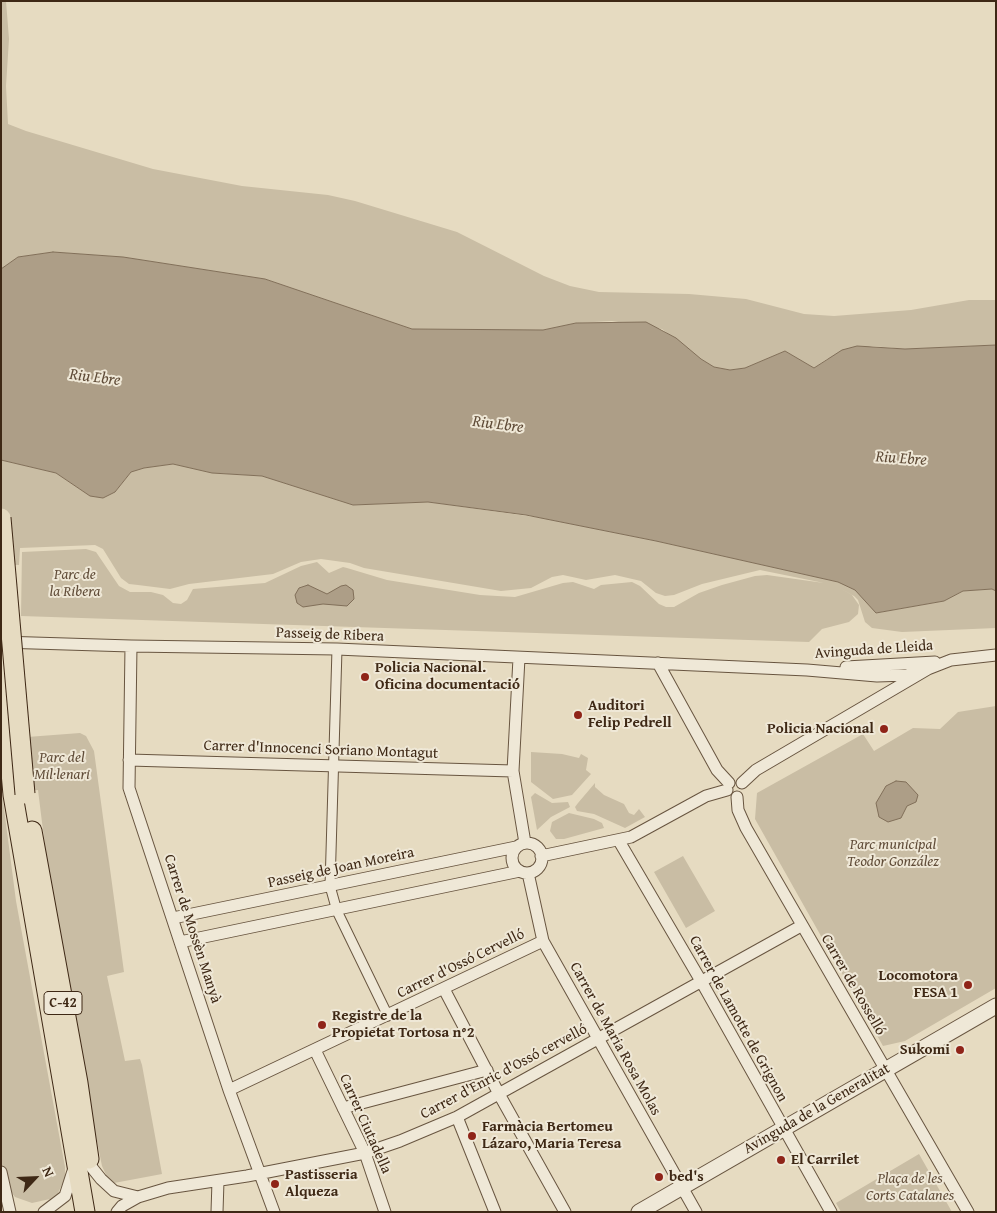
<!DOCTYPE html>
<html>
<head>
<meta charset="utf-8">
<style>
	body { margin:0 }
	#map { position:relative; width:997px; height:1213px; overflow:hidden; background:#e6dbc1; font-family:"Gentium Book Plus",serif }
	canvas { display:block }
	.frame { position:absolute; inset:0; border:2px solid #3e2815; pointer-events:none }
	.north { position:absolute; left:10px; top:1153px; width:50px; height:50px; -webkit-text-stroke:4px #efe8d7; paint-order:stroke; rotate:65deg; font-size:14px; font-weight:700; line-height:20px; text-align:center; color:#3e2815 }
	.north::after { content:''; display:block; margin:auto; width:18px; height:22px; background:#3e2815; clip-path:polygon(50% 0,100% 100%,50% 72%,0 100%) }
</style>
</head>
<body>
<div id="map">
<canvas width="997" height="1213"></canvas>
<div class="frame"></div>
<div class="north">N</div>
</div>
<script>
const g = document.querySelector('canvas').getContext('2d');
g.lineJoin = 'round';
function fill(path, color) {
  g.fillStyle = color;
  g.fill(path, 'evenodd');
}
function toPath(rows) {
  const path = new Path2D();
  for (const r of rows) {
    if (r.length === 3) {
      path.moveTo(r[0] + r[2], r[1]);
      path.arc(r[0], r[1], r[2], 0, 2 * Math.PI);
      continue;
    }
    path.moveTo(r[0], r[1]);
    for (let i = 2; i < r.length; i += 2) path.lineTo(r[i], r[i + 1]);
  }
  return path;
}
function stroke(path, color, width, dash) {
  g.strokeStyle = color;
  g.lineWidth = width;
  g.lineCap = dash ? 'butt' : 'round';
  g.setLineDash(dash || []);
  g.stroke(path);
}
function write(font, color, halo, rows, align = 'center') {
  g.font = font + ' "Gentium Book Plus",serif';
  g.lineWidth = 4;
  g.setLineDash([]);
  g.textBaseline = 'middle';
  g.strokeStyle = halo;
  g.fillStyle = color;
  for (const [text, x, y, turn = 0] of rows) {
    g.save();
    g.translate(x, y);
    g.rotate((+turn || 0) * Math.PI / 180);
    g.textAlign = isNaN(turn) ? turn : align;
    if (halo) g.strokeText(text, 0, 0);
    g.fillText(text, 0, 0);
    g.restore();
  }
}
fill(toPath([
	[1,1,6,1,9,39,6,86,8,124,26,131,153,169,242,186,328,195,355,201,457,232,544,276,570,286,599,292,689,294,746,299,804,314,834,316,911,310,969,300,996,300,996,345,905,349,872,346,827,359,814,368,785,351,745,368,730,370,714,367,701,359,662,329,612,321,576,323,543,330,412,329,265,279,123,257,53,252,18,257,1,269],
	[1,460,56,473,90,496,103,498,115,492,131,472,144,468,173,464,212,473,262,476,353,505,428,502,542,518,656,541,838,582,855,589,877,613,944,601,963,591,992,589,996,591,996,628,902,632,872,628,865,622,858,600,854,596,836,586,852,595,859,605,858,614,849,622,822,629,809,642,21,616,22,552,86,549,96,552,119,586,130,592,151,592,163,595,173,603,181,604,187,600,193,589,265,583,301,566,317,562,329,573,343,567,347,568,387,580,480,595,515,597,563,583,573,582,594,589,601,585,632,582,640,586,659,604,666,607,674,607,699,593,722,585,755,576,767,575,824,583,760,570,702,584,674,595,665,596,656,593,641,581,615,575,586,580,563,575,552,577,531,588,501,591,364,568,350,563,321,559,301,562,273,574,189,584,170,589,138,585,129,584,121,578,103,549,95,545,20,548,19,565,1,564],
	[996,706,996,988,905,1041,883,1046,755,819,757,793,863,734,874,751,913,728,940,729,958,712],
	[80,733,86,736,94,751,124,972,107,976,125,1061,140,1059,142,1065,162,1174,114,1183,107,1177,102,1166,66,988,52,903,38,790,2,793,16,901,65,1167,65,1178,58,1193,50,1199,32,1203,15,1197,6,1185,1,1162,1,739],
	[531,752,562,754,579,758,581,754,588,758,586,770,591,774,572,795,553,799,531,782],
	[595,783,595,787,604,795,624,804,629,813,634,815,639,809,645,817,625,828,594,814,577,811,575,807,578,803],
	[535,793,552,803,568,802,570,807,551,817,537,830,531,797],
	[569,813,594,819,602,823,604,828,564,839,556,839,550,831,552,822],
	[683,856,715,911,686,928,654,872],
	[919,1154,952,1212,841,1212,836,1203]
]), '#c9bda4');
const water = toPath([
	[53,252,123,257,265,279,412,329,543,330,576,323,646,322,676,338,701,359,714,367,730,370,745,368,785,351,814,368,842,350,857,346,905,349,996,345,996,591,992,589,963,591,944,601,876,613,855,590,838,582,656,541,526,515,428,502,353,505,262,476,212,473,173,464,144,468,131,472,115,492,103,498,90,496,56,473,1,460,1,269,18,257,53,252],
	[308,585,327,594,341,586,346,585,353,590,354,599,347,606,323,604,303,607,297,603,295,595,299,588,308,585],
	[896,781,906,782,918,795,916,802,907,806,901,818,888,822,879,817,876,803,886,786,896,781]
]);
fill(water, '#ad9e87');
stroke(water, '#816f59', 1);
const pedestrian = toPath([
	[337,649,330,886,337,911,388,1016]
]);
const minor = toPath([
	[1,642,131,646,337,649,807,670,877,676,907,675,928,669],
	[131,646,129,788,229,1090,274,1212],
	[519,658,513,771,525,843],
	[658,663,717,770,729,783],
	[846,667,935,662],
	[129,760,513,771],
	[742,783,756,770,928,669,951,660,996,655],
	[737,797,738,810,746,828,968,1212],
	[619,841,701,981,831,1212],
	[527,858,15],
	[541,856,631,837,706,796,727,790],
	[528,873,543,941,696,1212],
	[173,918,516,847],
	[180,942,520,871],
	[444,989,499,1094,565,1212],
	[315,1050,365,1153,385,1212],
	[229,1090,543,941],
	[343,1108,487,1070],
	[457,1117,495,1212],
	[89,1164,101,1179,114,1191,138,1197],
	[1,1172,10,1212],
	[44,1212,65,1196,74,1168],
	[117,1212,122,1206,138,1197,168,1188,247,1176,365,1153,400,1141,457,1117,801,926],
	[217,1212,218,1181]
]);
const tertiary = toPath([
	[639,1212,996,1006]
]);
const primary = toPath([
	[1,660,13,795,85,1212],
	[32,831,78,1083,89,1159]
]);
stroke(pedestrian, '#685540', 11);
stroke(minor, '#685540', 13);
stroke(tertiary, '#685540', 17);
stroke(primary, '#3e2815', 21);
stroke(pedestrian, '#efe8d7', 9);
stroke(minor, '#efe8d7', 11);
stroke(tertiary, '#efe8d7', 15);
stroke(primary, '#e6dbc1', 19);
const primaryBridge = toPath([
	[1,518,25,794]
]);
stroke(primaryBridge, '#3e2815', 21, []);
stroke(primaryBridge, '#e6dbc1', 19);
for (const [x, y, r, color] of [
	[365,677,5,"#8f2418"],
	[578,715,5,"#8f2418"],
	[884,729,5,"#8f2418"],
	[968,985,5,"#8f2418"],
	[322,1025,5,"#8f2418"],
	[960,1050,5,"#8f2418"],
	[472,1136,5,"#8f2418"],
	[781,1160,5,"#8f2418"],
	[659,1177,5,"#8f2418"],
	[275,1184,5,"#8f2418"]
]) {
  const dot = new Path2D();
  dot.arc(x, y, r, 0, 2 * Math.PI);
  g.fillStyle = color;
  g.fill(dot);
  stroke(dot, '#efe8d7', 2);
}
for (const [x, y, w] of [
	[63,1003,38]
]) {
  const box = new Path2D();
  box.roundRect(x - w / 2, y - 11.5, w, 23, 4);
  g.fillStyle = '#efe8d7';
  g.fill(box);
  stroke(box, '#3e2815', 1);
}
write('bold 14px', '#3e2815', null, [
	["C-42",63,1003]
]);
write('italic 15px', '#614d39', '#efe8d7', [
	["Parc de",75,575],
	["la Ribera",75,592],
	["Parc del",62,758],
	["Mil·lenari",62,775],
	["Parc municipal",893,845],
	["Teodor González",893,862],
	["Plaça de les",910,1179],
	["Corts Catalanes",910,1196]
]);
write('15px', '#3e2815', '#efe8d7', [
	["Passeig de Ribera",330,635,2],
	["Avinguda de Lleida",874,650,-4],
	["Carrer d'Innocenci Soriano Montagut",321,750,2],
	["Passeig de Joan Moreira",341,868,-12],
	["Carrer de Mossèn Manyà",192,929,72],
	["Carrer d'Ossó Cervelló",461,964,-26],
	["Carrer de Rosselló",853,985,60],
	["Carrer de Lamotte de Grignon",738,1019,61],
	["Carrer de Maria Rosa Molas",615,1039,61],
	["Carrer d'Enric d'Ossó cervelló",504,1072,-28],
	["Avinguda de la Generalitat",817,1109,-30],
	["Carrer Ciutadella",365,1124,66]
]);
write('bold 15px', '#3e2815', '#efe8d7', [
	["Policia Nacional.",375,668],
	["Oficina documentació",375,685],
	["Auditori",588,706],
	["Felip Pedrell",588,723],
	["Policia Nacional",874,729,"right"],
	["Locomotora",958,976,"right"],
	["FESA 1",958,993,"right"],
	["Registre de la",332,1016],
	["Propietat Tortosa n°2",332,1033],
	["Sukomi",950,1050,"right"],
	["Farmàcia Bertomeu",482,1127],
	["Lázaro, Maria Teresa",482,1144],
	["El Carrilet",791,1160],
	["Pastisseria",285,1175],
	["Alqueza",285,1192],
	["bed's",669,1177]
], 'left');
write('italic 16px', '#5f4b37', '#efe8d7', [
	["Riu Ebre",95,378,7],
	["Riu Ebre",498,425,7],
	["Riu Ebre",901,459,4]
]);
</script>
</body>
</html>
